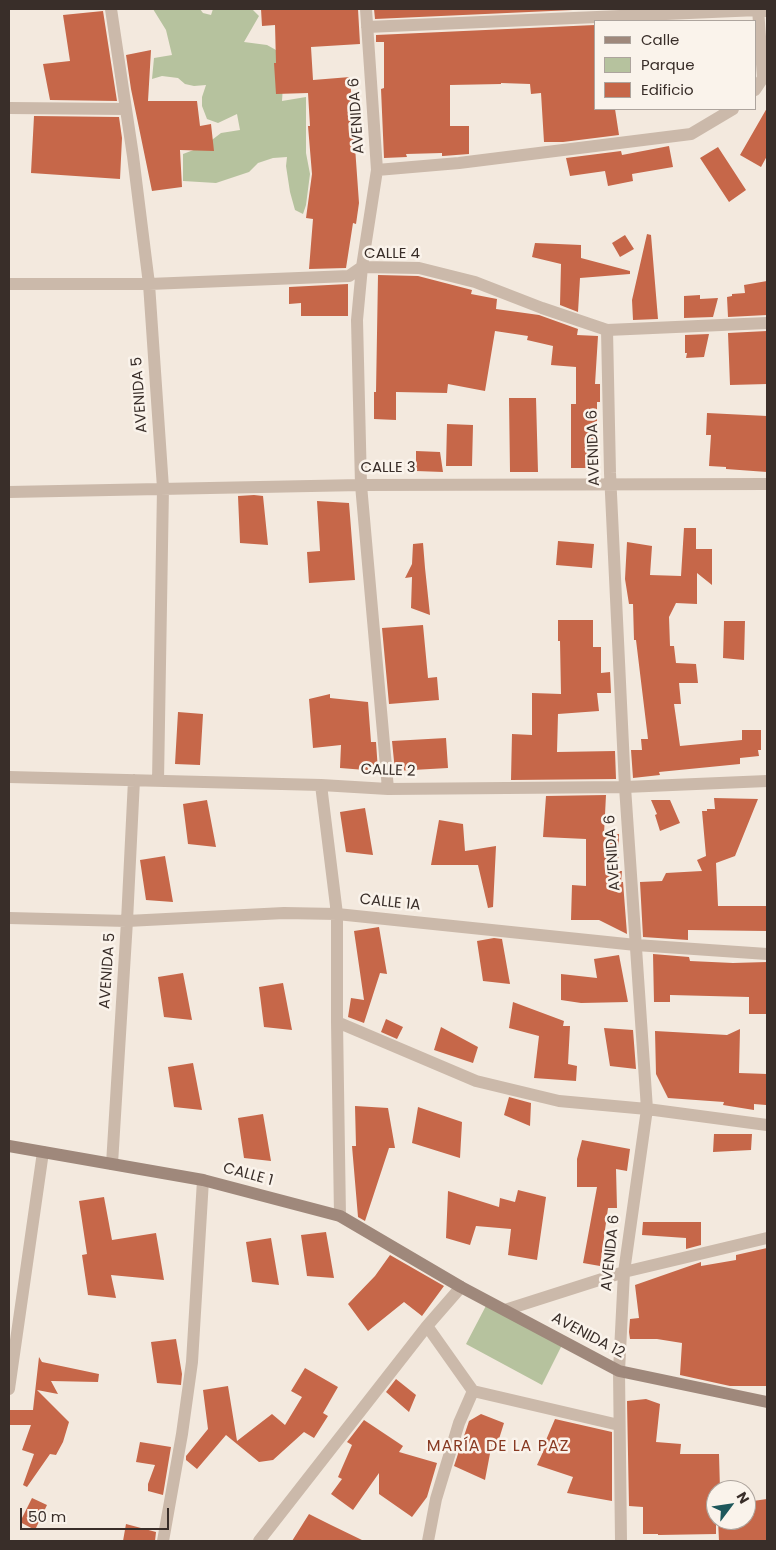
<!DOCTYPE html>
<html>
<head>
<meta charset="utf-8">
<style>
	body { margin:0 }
	#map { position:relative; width:776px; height:1550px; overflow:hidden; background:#f3e9de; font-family:Poppins,sans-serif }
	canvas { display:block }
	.frame { position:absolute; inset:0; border:10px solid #392e29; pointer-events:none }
	.legend { position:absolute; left:594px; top:20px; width:162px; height:90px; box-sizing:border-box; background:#faf3eb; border:1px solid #ada49d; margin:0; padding:6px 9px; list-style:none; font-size:15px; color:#392e29 }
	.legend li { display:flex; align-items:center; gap:10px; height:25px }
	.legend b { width:25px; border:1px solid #ada49d }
	.north { position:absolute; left:706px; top:1480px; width:50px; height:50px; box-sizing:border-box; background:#faf3eb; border:1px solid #ada49d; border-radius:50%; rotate:59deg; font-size:14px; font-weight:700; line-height:20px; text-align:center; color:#392e29 }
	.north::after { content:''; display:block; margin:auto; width:18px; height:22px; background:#1e575b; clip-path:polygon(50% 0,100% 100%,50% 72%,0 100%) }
	.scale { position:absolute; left:20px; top:1508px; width:149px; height:22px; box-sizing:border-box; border:2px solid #392e29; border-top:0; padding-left:6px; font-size:15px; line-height:18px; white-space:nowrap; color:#392e29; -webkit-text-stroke:4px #faf3eb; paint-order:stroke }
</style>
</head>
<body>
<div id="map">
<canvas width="776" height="1550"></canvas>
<div class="frame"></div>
<ul class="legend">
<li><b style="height:6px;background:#9f887b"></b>Calle</li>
<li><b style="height:14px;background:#b6c29e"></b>Parque</li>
<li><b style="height:14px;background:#c66749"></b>Edificio</li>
</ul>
<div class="north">N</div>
<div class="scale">50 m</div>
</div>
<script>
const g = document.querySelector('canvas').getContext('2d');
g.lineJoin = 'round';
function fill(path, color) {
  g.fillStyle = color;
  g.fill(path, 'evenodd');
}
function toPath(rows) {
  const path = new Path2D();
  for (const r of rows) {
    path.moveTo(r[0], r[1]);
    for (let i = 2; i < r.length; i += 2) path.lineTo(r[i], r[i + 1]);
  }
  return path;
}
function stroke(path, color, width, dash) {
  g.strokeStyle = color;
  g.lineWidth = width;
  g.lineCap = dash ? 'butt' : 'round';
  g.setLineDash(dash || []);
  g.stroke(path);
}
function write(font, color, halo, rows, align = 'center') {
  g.font = font + ' Poppins,sans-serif';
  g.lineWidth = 5;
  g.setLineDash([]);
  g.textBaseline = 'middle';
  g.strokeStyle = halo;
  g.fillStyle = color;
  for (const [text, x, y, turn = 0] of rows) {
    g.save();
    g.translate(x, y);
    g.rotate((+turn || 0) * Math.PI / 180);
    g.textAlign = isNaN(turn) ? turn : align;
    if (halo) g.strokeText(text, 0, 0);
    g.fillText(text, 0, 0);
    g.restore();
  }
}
fill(toPath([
	[153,9,200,9,203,13,211,15,213,9,252,9,259,16,244,42,267,45,285,55,282,101,306,97,306,153,310,174,306,205,303,214,295,210,290,192,286,166,287,157,273,158,258,163,249,172,216,183,183,181,183,154,204,146,221,133,240,130,237,114,218,123,207,119,202,106,202,97,206,85,194,86,185,84,178,78,162,76,152,79,154,58,172,55,166,30],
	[489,1300,564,1341,542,1385,466,1344]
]), '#b6c29e');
fill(toPath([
	[261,9,358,9,360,44,311,47,313,80,350,77,359,203,356,224,353,223,346,268,309,269,313,219,306,218,312,174,308,126,310,126,308,93,276,94,274,63,276,63,275,25,262,26],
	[374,9,595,9,375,19],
	[103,11,117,101,50,100,43,64,70,61,63,15],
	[595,25,595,109,615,109,619,135,563,142,544,142,541,93,531,94,530,84,501,83,501,84,450,85,450,126,469,126,469,154,443,156,442,156,442,153,406,154,407,157,384,158,381,89,384,88,384,42,376,42,376,35],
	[151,50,148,101,197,101,200,126,211,124,214,151,180,150,182,187,152,191,131,89,126,55],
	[767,108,767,156,761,167,740,155],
	[34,116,119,117,122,138,120,179,31,173],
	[669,146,673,167,632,174,633,181,608,186,605,171,570,176,566,158,621,151,622,155],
	[718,147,746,190,729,202,700,158],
	[647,234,651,235,658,319,633,320,632,300],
	[625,235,634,249,620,257,612,243],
	[535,243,581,245,581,258,630,271,630,274,580,278,578,312,560,305,561,264,532,257],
	[378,275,418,276,472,290,471,294,497,299,496,309,539,315,578,329,577,335,598,336,595,384,600,384,600,402,597,402,597,468,571,468,571,404,576,404,576,367,551,365,553,346,527,340,528,336,495,331,485,391,448,384,447,393,396,392,396,420,374,419,374,392,376,392],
	[767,281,767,315,728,317,727,297,732,296,732,294,745,293,744,285],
	[348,284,348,316,301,316,301,303,289,304,289,287],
	[700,295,700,299,718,298,713,317,684,318,684,296],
	[767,331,767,384,730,385,728,333],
	[709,334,704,357,686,358,687,353,685,353,685,335],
	[509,398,536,398,538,472,510,472],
	[707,413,767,416,767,472,726,469,726,467,709,466,711,435,706,435],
	[447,424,473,425,472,466,446,466],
	[416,451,440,452,443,472,416,471],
	[254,495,263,496,268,545,240,543,238,496],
	[317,501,349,503,355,580,309,583,307,552,320,551],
	[684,528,696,528,696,549,712,549,712,585,697,573,697,604,676,603,669,617,670,646,674,646,676,663,696,664,698,683,679,683,681,704,674,704,680,746,742,740,742,730,761,730,761,750,758,750,759,756,740,758,740,764,659,772,660,775,633,778,631,750,642,750,641,739,648,739,636,640,634,640,633,604,629,604,625,579,627,542,652,546,650,575,681,576],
	[558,541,594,544,592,568,556,565],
	[423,543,425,568,430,615,411,608,412,577,405,578,412,564,413,544],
	[558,620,593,620,593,647,601,647,601,673,610,672,611,693,597,693,599,711,558,714,557,752,615,751,616,779,511,780,512,734,532,735,532,693,561,694,560,641,558,641],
	[724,621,745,621,744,660,723,658],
	[423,625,428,678,437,677,439,700,389,704,382,628],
	[330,694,330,698,368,702,371,742,376,742,378,771,340,768,341,745,313,748,309,699],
	[178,712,203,714,200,765,175,764],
	[446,738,448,768,395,771,392,741],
	[606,795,604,834,619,834,618,871,622,871,621,882,623,882,627,934,599,920,571,920,572,885,586,886,586,839,543,837,546,796],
	[714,798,758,799,735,856,716,863,718,906,767,906,767,931,688,930,688,940,643,937,640,882,662,881,666,873,702,871,697,860,706,856,702,811,707,811,707,809,715,809],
	[207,800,216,847,188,844,183,804],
	[651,800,670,800,680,823,660,831,655,815,657,814],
	[365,808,373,855,346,852,340,812],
	[439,820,463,824,465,851,496,846,493,907,488,908,478,865,431,865],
	[165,856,173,902,146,900,140,860],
	[379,927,387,974,380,973,364,1023,348,1017,351,998,364,1000,354,931],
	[494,938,502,939,510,984,483,981,477,941],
	[653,954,689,957,690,961,733,963,767,962,767,1014,749,1014,749,997,670,995,670,1002,654,1002],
	[619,955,628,1002,581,1003,561,1000,561,974,597,978,594,959],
	[183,973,192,1020,164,1017,158,977],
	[283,983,292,1030,264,1027,259,987],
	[513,1002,564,1021,563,1026,570,1026,568,1064,577,1066,576,1081,534,1078,539,1036,509,1028],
	[386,1019,403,1027,397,1039,381,1032],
	[441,1027,478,1047,473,1063,434,1050],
	[604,1028,633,1030,636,1069,610,1066],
	[740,1029,739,1073,767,1074,766,1105,754,1104,754,1110,723,1105,724,1102,668,1098,656,1074,655,1031,727,1035],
	[193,1063,202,1110,174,1107,168,1067],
	[509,1097,531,1103,530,1126,504,1115],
	[355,1106,388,1108,395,1148,389,1148,365,1221,358,1217,352,1146,356,1146],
	[418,1107,462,1122,460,1158,412,1143],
	[263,1114,271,1161,244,1158,238,1118],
	[714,1134,752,1134,751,1150,713,1152],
	[582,1140,630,1149,627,1171,616,1169,617,1208,608,1208,600,1266,583,1263,597,1187,577,1187,577,1159],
	[518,1190,546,1197,537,1260,508,1255,511,1229,476,1226,470,1245,446,1238,448,1191,499,1207,500,1198,515,1202],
	[104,1197,112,1240,156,1233,164,1280,111,1275,116,1298,88,1295,82,1255,87,1254,79,1201],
	[643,1222,701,1222,701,1245,686,1249,686,1238,642,1235],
	[326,1232,334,1278,307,1276,301,1235],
	[271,1238,279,1285,252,1282,246,1242],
	[767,1248,767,1386,730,1386,680,1375,682,1343,657,1339,630,1339,629,1332,630,1319,639,1318,635,1285,701,1262,701,1266,736,1260,736,1255],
	[390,1255,444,1286,422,1316,404,1302,368,1331,348,1304,375,1276],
	[176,1339,182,1374,181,1385,157,1383,151,1342],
	[39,1357,42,1362,99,1374,98,1382,51,1381,58,1394,37,1390,69,1422,63,1442,56,1455,50,1454,27,1487,23,1485,34,1454,22,1450,31,1425,9,1425,9,1410,33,1410],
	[305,1368,338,1387,323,1413,328,1416,314,1438,304,1432,273,1460,259,1462,226,1435,197,1469,186,1460,186,1456,208,1429,203,1390,228,1386,237,1441,272,1414,285,1425,302,1397,291,1391],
	[396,1379,416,1395,409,1412,386,1392],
	[646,1399,660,1404,656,1442,681,1444,680,1454,719,1454,720,1490,716,1490,716,1534,658,1535,658,1534,643,1534,643,1507,629,1506,627,1401],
	[481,1414,504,1423,499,1439,492,1443,485,1480,454,1466,469,1421],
	[555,1419,612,1432,612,1501,567,1493,573,1477,537,1465,548,1441,546,1440],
	[364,1420,403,1446,399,1452,437,1463,427,1497,412,1517,379,1494,379,1473,353,1510,331,1494,342,1479,338,1477,352,1445,347,1442],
	[140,1442,171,1447,163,1495,148,1491,148,1484,155,1465,136,1462],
	[32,1498,47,1505,35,1530,20,1522],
	[767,1499,767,1541,719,1541,718,1520,746,1520,746,1502],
	[309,1514,331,1525,364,1541,292,1541],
	[126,1524,156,1532,155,1541,123,1541]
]), '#c66749');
stroke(toPath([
	[111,9,133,156,149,284,163,488,158,781],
	[366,9,377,170,362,267,357,320,361,485,388,789],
	[367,27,758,10,767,11],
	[755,90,763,78,758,9],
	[9,108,126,109],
	[377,170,459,163,691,134,733,109],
	[9,284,149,284,349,276,362,267,419,268,475,282,542,308,607,330,767,323],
	[607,330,610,473,625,787,647,1109,624,1272,619,1371,621,1541],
	[9,492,361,485,767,484],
	[9,777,321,785,388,789,625,787,767,781],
	[321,785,337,914,337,1022,340,1216],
	[9,918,127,921,284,913,337,914,636,945,767,954],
	[337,1022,476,1081,559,1101,647,1109,767,1125],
	[112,1164,127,921,134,780],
	[505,1310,624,1272,767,1238],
	[427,1326,473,1391,619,1425],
	[9,1389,43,1152],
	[163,1541,182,1434,192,1362,203,1180],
	[259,1541,427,1326,461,1287],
	[428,1541,436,1499,459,1423,473,1391]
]), '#cbb9aa', 12);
stroke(toPath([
	[9,1146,203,1180,340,1216,461,1287,619,1371,767,1402]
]), '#9f887b', 12);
write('15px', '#392e29', '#faf3eb', [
	["AVENIDA 6",357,116,-94],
	["CALLE 4",392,254],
	["AVENIDA 5",140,395,-94],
	["AVENIDA 6",594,448,-92],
	["CALLE 3",388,468],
	["CALLE 2",388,771,2],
	["AVENIDA 6",613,853,-94],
	["CALLE 1A",390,903,6],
	["AVENIDA 5",108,971,-86],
	["CALLE 1",248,1175,15],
	["AVENIDA 6",611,1253,-84],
	["AVENIDA 12",588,1336,28]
]);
g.letterSpacing = '1px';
write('16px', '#883a22', '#faf3eb', [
	["MARÍA DE LA PAZ",498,1447]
]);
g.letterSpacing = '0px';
</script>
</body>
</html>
